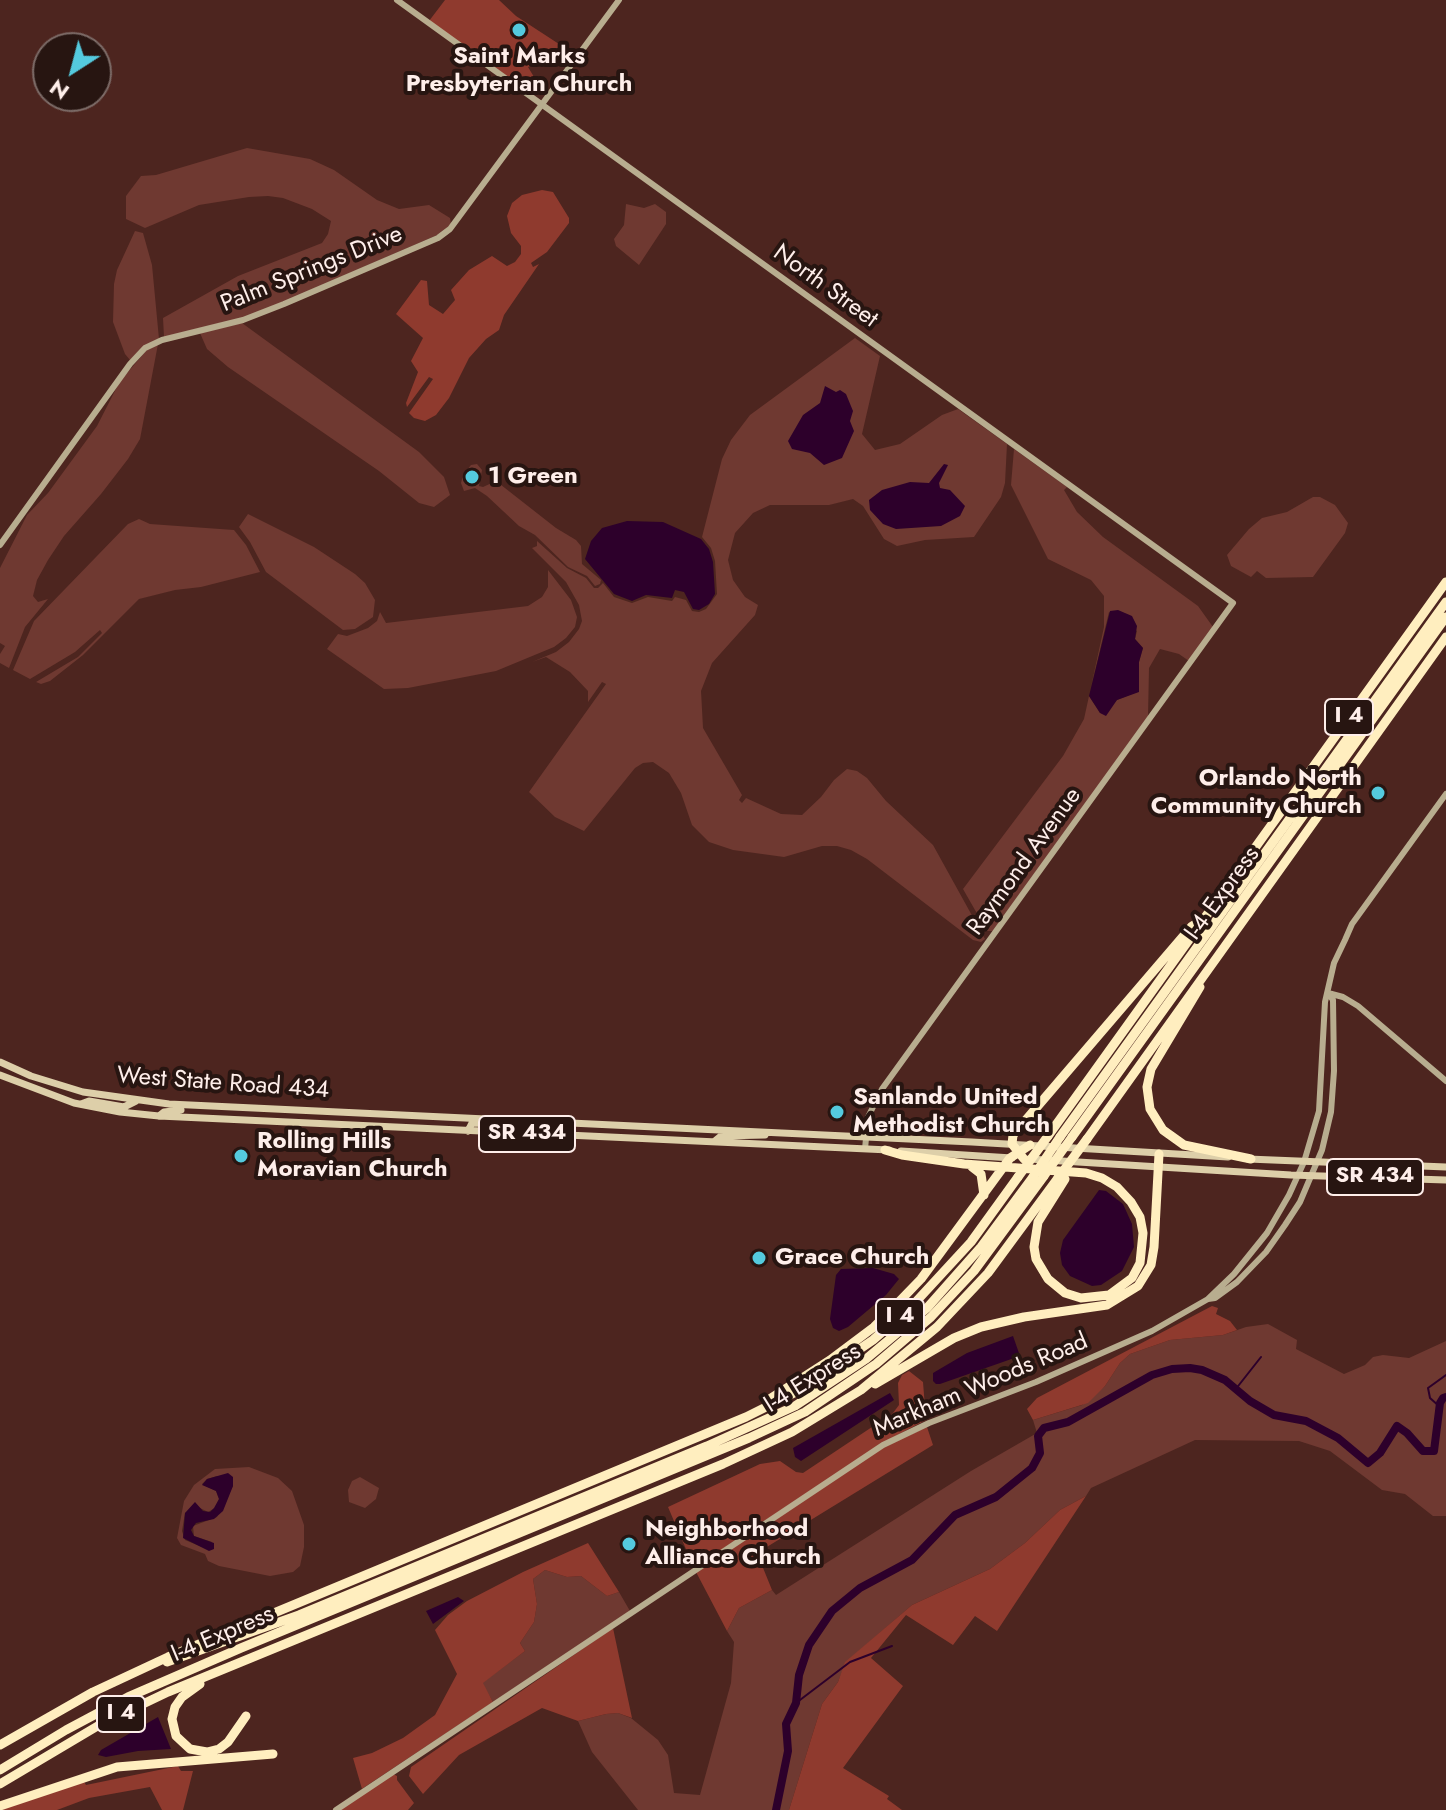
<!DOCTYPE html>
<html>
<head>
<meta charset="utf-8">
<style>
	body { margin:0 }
	#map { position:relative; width:1446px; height:1810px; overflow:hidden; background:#4d251f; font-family:Jost,sans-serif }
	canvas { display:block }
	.north { position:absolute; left:32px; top:32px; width:80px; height:80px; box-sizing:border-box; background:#271511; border:2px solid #7d6c68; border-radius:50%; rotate:216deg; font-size:22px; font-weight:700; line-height:32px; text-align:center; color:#feeeea }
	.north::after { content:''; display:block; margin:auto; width:28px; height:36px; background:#54cade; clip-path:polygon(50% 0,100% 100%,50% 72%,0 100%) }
</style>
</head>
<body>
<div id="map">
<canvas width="1446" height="1810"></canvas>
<div class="north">N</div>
</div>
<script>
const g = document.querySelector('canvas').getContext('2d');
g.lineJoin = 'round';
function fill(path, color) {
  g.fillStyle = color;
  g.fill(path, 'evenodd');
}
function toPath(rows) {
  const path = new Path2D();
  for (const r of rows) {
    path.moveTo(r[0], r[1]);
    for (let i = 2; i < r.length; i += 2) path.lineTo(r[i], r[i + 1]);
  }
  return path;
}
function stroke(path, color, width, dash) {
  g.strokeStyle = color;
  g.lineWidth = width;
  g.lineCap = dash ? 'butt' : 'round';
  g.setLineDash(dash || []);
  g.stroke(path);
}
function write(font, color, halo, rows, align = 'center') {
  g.font = font + ' Jost,sans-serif';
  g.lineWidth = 8;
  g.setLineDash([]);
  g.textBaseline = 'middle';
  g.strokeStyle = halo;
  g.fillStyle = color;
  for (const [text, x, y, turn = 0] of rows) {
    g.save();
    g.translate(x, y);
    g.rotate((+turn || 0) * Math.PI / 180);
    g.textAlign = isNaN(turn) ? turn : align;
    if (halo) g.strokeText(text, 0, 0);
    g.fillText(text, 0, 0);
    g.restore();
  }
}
fill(toPath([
	[247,148,310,159,334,170,377,200,399,209,429,205,450,218,451,224,442,233,283,302,242,318,164,337,163,318,238,276,322,243,328,234,331,221,312,209,283,198,268,196,249,197,199,205,145,228,126,219,126,196,141,176,156,175],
	[626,204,644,208,655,204,666,212,666,224,639,265,616,246,614,239,624,225],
	[135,231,143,233,152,265,159,339,144,346,130,360,125,354,113,322,114,284,117,270],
	[242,323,419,452,444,477,450,495,434,507,419,503,379,471,228,367,207,349,200,333],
	[855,338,880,356,862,434,875,450,900,444,942,415,958,409,1007,444,1005,483,1001,497,974,537,925,540,897,546,884,539,863,506,853,499,829,505,770,505,753,513,735,533,728,560,733,580,745,597,758,605,755,615,712,663,701,691,703,728,742,795,739,800,742,803,746,798,781,814,802,815,821,797,834,780,847,769,857,771,867,778,886,801,933,845,985,939,981,942,973,940,867,859,851,850,837,846,822,846,784,857,733,850,709,842,692,825,681,793,669,773,653,762,643,763,635,768,584,831,555,817,529,792,606,684,602,682,588,702,588,691,570,672,546,657,532,662,556,652,569,642,579,629,582,621,579,605,566,582,532,548,537,546,537,541,567,568,586,578,594,588,598,588,603,583,614,597,632,603,648,597,672,601,675,597,686,600,692,611,699,612,706,609,717,594,715,561,711,548,702,537,722,459,731,440,750,415],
	[158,344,140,439,128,459,101,494,64,536,48,560,37,580,33,596,38,602,48,599,25,627,9,668,0,663,0,654,5,646,0,643,0,568,27,515,48,493,97,426,120,381,147,350],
	[1014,449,1067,487,1064,490,1077,512,1103,537,1198,606,1213,627,1189,661,1179,654,1160,649,1149,668,1148,717,993,931,987,931,963,889,1063,756,1084,719,1089,696,1100,713,1117,700,1139,691,1139,662,1143,648,1135,639,1137,631,1109,612,1091,687,1104,627,1104,596,1091,580,1048,559,1011,485],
	[477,464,482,470,479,486,483,487,496,481,556,528,576,540,581,546,582,564,601,580,600,584,595,586,587,576,568,567,535,535,519,526,487,496,475,488,464,491,461,483,463,475,471,465],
	[1313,497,1320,497,1335,505,1348,523,1345,533,1313,577,1266,578,1257,571,1251,577,1231,566,1227,555,1249,529,1262,518,1287,512],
	[248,514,314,547,355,574,365,583,375,600,373,617,355,629,343,630,266,572,250,542,239,527],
	[139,519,150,524,234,530,246,545,260,572,201,587,175,590,139,599,83,655,50,681,41,684,36,682,78,657,102,633,100,630,75,652,30,679,13,670,34,621,128,524],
	[548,570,571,600,577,617,575,627,566,638,554,647,496,671,408,688,384,689,327,649,338,634,347,636,368,628,377,621,380,612,386,623,528,606,542,597,548,587],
	[1268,1324,1297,1340,1296,1349,1344,1374,1365,1365,1373,1357,1383,1355,1409,1358,1446,1341,1446,1516,1433,1516,1405,1494,1382,1490,1330,1451,1299,1441,1195,1440,1091,1488,1086,1496,1060,1510,1025,1543,990,1569,912,1605,846,1662,838,1682,822,1704,789,1810,638,1810,592,1752,578,1721,606,1714,618,1713,631,1718,658,1740,668,1755,674,1793,700,1795,731,1683,734,1642,727,1631,739,1608,772,1590,776,1595,971,1471,1037,1433,1033,1420,1082,1405,1105,1386,1120,1363,1130,1354,1170,1340,1223,1335,1246,1327],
	[249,1467,278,1478,292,1491,304,1525,304,1547,300,1566,293,1572,270,1576,219,1566,208,1561,205,1554,181,1545,177,1538,184,1501,194,1485,215,1469],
	[217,1476,231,1481,233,1486,217,1517,193,1526,194,1536,212,1542,202,1547,185,1540,182,1531,185,1513,200,1508,208,1512,215,1508,219,1499,216,1491,202,1484,207,1479],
	[360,1477,379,1488,376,1499,365,1508,349,1502,348,1490,352,1481],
	[545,1570,567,1577,581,1576,607,1596,619,1592,630,1611,493,1702,482,1683,525,1651,520,1643,534,1622,537,1604,533,1579]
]), '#6f3931');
fill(toPath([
	[445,0,499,0,516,16,562,46,564,53,557,60,544,61,528,67,537,82,532,94,429,21],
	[542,190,553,192,569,218,569,223,547,252,531,263,533,267,539,264,504,315,499,330,486,339,469,358,449,398,436,415,425,421,414,418,409,413,433,379,429,377,407,407,406,403,418,372,411,361,423,338,396,314,421,280,427,281,429,305,443,314,455,300,451,290,469,270,492,256,507,266,515,262,521,254,521,246,511,233,507,216,512,203,522,195],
	[1212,1306,1218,1308,1216,1314,1230,1321,1237,1330,1223,1335,1170,1340,1130,1354,1120,1363,1105,1386,1088,1403,1033,1420,1027,1409,1037,1398],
	[909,1371,923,1382,926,1420,882,1443,694,1568,668,1507,760,1464,780,1461,796,1472,803,1473,893,1413,899,1405,898,1383,902,1375],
	[927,1427,933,1445,757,1553,772,1590,739,1608,727,1631,696,1572,884,1447],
	[1086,1496,997,1631,975,1616,953,1645,906,1615,871,1658,903,1686,843,1768,889,1796,887,1799,902,1810,789,1810,822,1704,838,1682,845,1662,912,1605,990,1569,1025,1543,1060,1510],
	[588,1543,619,1592,607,1596,581,1576,567,1577,545,1570,533,1579,537,1604,534,1622,520,1643,525,1651,483,1683,493,1702,330,1810,362,1789,353,1758,372,1753,403,1738,435,1715,457,1674,435,1630,448,1615,467,1601,523,1572],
	[613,1628,632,1718,618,1713,606,1714,578,1721,542,1708,459,1755,423,1794,409,1776,411,1767],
	[178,1766,181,1771,193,1771,183,1810,162,1810,150,1787,89,1798,57,1810,0,1810,83,1780,86,1785],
	[393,1774,397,1776,397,1780,414,1803,408,1810,340,1810]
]), '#8f3a2e');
fill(toPath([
	[825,386,836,392,840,390,846,394,853,411,850,421,854,431,842,458,824,465,810,453,792,449,788,441,803,415,820,403],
	[944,464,948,465,939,483,940,488,950,490,965,506,960,516,941,526,896,529,883,524,870,510,869,500,882,490,910,482,929,483],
	[627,521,663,522,701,539,709,549,713,562,715,594,709,604,699,610,693,609,684,592,675,590,672,598,646,595,632,601,614,594,585,559,591,541,602,528],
	[1118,610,1132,616,1137,626,1135,639,1143,648,1139,662,1139,692,1117,700,1106,716,1100,713,1089,696,1110,611],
	[1099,1190,1106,1191,1123,1204,1132,1224,1134,1247,1122,1271,1101,1285,1092,1286,1070,1276,1062,1265,1060,1253,1063,1240],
	[873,1268,894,1274,899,1279,886,1295,848,1327,839,1331,833,1328,830,1319,836,1275,841,1269],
	[1013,1336,1020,1356,940,1384,936,1384,933,1381,933,1373,967,1353],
	[890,1393,894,1400,891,1402,801,1461,795,1457,793,1448],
	[228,1473,233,1477,233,1486,223,1511,214,1519,196,1523,191,1530,194,1536,214,1543,214,1549,209,1551,183,1538,185,1513,195,1502,203,1511,210,1512,214,1508,219,1499,216,1491,202,1485,207,1479],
	[458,1597,464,1601,433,1624,426,1611],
	[158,1717,171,1749,138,1751,106,1757,98,1755,101,1750]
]), '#2d002b');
stroke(toPath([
	[1235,1390,1261,1357],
	[1440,1407,1430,1398,1428,1388,1446,1375],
	[796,1703,850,1662,892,1646]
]), '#2d002b', 2);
stroke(toPath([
	[776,1810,788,1751,786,1724,796,1703,799,1675,809,1645,832,1611,860,1588,912,1560,955,1515,996,1497,1032,1468,1040,1453,1038,1436,1044,1428,1068,1422,1152,1375,1172,1369,1190,1368,1202,1370,1225,1380,1250,1401,1274,1415,1306,1421,1338,1438,1368,1463,1380,1453,1397,1426,1407,1433,1423,1451,1434,1451,1440,1403,1443,1398,1446,1397]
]), '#2d002b', 8);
stroke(toPath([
	[397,0,1233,603,882,1089,868,1117,865,1149],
	[0,545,130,364,145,348,162,340,243,320,284,304,438,238,450,229,619,0],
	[1328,993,1343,997,1358,1006,1446,1081],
	[1208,1299,1234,1274,1267,1233,1289,1195,1304,1162,1319,1111,1325,1002,1334,963,1345,940,1352,924,1446,794],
	[336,1810,883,1445,929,1423,1036,1382,1152,1331,1208,1299,1215,1298,1237,1282,1266,1252,1285,1225,1300,1202,1322,1150,1331,1112,1334,1071,1333,1000,1328,993]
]), '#b8ad8f', 6);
stroke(toPath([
	[0,1062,31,1076,83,1092,169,1104,972,1142,1228,1157],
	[0,1075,74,1103,120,1112,159,1116,889,1150],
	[81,1104,89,1101,124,1107,136,1101],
	[159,1116,164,1112,181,1110],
	[468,1131,472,1123,498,1124],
	[715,1141,721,1136,765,1135],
	[901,1151,1012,1158],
	[1029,1159,1291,1175,1446,1180],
	[1248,1159,1446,1167]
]), '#ddcfa9', 7);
stroke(toPath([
	[1200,987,1151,1069,1147,1087,1150,1109,1163,1130,1184,1145,1251,1159],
	[1048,1136,1446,582],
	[1060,1137,1446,602],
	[1072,1137,1446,617],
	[1087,1139,1446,637],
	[885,1150,902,1155,964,1164,1086,1173,1102,1178,1117,1187,1131,1202,1140,1217,1143,1233,1140,1263,1132,1278,1109,1295,1081,1298,1065,1293,1048,1279,1036,1259,1034,1247,1038,1222,1065,1179],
	[1024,1159,1012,1144,1013,1135,1192,926,1202,920],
	[972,1167,981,1174,984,1195],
	[875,1384,954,1338,981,1327,1024,1317,1107,1305,1138,1286,1151,1265,1154,1247,1159,1154],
	[768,1400,830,1360,874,1327,895,1306,921,1279,1010,1158,1030,1145],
	[167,1662,299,1615,707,1446,795,1406,866,1359,927,1308,981,1247,1033,1177],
	[200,1684,182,1697,175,1707,172,1719,176,1736,190,1749,207,1752,219,1749,228,1742,246,1716],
	[0,1745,93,1692,168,1657,746,1417,800,1390,873,1340,912,1306,971,1242,1018,1177],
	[0,1770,66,1730,128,1697,241,1648,749,1438,805,1412,876,1364,931,1317,974,1271,1044,1176],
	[0,1784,101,1724,168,1692,723,1464,792,1432,861,1390,937,1327,988,1273,1058,1178],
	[0,1806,117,1767,273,1754]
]), '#ffeebf', 9);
stroke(toPath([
	[1044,1176,1072,1137],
	[1018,1177,1048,1136],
	[1033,1177,1060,1137],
	[1058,1178,1087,1139]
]), '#ffeebf', 9);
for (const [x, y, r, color] of [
	[519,30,8,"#54cade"],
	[472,477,8,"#54cade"],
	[1378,793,8,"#54cade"],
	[837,1112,8,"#54cade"],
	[241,1156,8,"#54cade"],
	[759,1258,8,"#54cade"],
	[629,1544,8,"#54cade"]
]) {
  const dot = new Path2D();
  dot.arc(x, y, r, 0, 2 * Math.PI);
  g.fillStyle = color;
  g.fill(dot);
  stroke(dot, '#271511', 3);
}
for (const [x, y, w] of [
	[1349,717,48],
	[527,1134,96],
	[1375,1177,96],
	[900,1317,48],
	[121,1714,48]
]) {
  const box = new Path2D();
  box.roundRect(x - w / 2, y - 18, w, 36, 6);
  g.fillStyle = '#271511';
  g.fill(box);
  stroke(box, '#feeeea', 2);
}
write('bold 22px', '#feeeea', null, [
	["I 4",1349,717],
	["SR 434",527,1134],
	["SR 434",1375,1177],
	["I 4",900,1317],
	["I 4",121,1714]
]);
write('bold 24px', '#feeeea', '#271511', [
	["Saint Marks",519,57,"center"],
	["Presbyterian Church",519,85,"center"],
	["1 Green",488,477],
	["Orlando North",1362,779,"right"],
	["Community Church",1362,807,"right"],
	["Sanlando United",853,1098],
	["Methodist Church",853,1126],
	["Rolling Hills",257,1142],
	["Moravian Church",257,1170],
	["Grace Church",775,1258],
	["Neighborhood",645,1530],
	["Alliance Church",645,1558]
], 'left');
write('24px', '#feeeea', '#271511', [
	["Palm Springs Drive",312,270,-22],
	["North Street",825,287,36],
	["Raymond Avenue",1025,862,-54],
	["I-4 Express",1223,894,-54],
	["West State Road 434",223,1084,4],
	["I-4 Express",813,1379,-32],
	["Markham Woods Road",981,1386,-23],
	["I-4 Express",223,1635,-23]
]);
</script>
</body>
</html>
